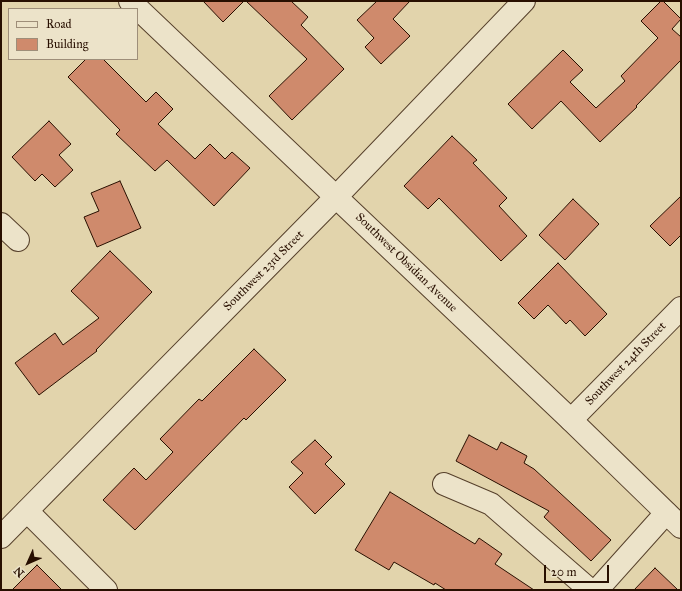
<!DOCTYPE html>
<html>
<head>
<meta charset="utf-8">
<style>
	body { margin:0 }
	#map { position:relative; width:682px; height:591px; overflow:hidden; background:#e2d4ac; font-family:"IM FELL Great Primer",serif }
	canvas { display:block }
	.frame { position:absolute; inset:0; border:2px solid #280f00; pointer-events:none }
	.legend { position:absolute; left:8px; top:8px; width:130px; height:52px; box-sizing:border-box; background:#ece3c9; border:1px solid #9e8e79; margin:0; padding:5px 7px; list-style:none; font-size:12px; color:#280f00 }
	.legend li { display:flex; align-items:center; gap:8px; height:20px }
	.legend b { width:20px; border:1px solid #9e8e79 }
	.north { position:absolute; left:8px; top:543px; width:40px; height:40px; -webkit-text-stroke:3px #ece3c9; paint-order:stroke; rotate:225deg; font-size:11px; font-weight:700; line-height:16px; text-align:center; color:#280f00 }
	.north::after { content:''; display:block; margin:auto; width:14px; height:18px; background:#280f00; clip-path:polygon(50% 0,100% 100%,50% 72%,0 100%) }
	.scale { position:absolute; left:544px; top:565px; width:65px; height:18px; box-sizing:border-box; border:2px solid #280f00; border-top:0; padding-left:5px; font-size:12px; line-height:14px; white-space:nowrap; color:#280f00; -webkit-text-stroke:3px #ece3c9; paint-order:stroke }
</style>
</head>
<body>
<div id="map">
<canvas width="682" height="591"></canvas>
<div class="frame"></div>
<ul class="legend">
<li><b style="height:5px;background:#ece3c9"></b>Road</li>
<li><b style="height:11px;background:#cf8a6c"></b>Building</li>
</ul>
<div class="north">N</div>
<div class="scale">20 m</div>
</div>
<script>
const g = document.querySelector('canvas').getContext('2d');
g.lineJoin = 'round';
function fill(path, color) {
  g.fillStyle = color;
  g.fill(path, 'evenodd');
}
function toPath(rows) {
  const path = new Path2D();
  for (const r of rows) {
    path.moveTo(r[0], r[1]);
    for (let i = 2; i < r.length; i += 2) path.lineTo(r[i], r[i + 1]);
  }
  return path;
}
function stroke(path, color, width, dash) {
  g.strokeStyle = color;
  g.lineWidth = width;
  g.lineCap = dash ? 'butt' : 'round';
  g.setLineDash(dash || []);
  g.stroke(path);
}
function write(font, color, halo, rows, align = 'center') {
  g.font = font + ' "IM FELL Great Primer",serif';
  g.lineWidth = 3.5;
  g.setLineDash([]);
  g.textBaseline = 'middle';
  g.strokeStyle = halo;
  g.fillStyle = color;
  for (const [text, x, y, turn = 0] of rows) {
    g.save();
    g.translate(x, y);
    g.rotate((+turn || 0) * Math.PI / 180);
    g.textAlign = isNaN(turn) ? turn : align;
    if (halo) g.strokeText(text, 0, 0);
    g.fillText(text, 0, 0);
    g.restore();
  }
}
const building = toPath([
	[203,1,244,1,223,22,203,1],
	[246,1,291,1,308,17,301,25,344,69,292,120,269,96,307,59,246,1],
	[377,1,410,1,393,19,410,36,381,64,365,47,374,38,357,20,377,1],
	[661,1,663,1,681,19,672,29,681,37,681,60,636,106,637,107,600,142,561,101,532,129,508,104,563,50,583,70,570,82,596,108,625,81,621,76,658,38,641,21,661,1],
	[86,59,103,59,146,102,156,92,173,109,158,124,195,159,210,144,225,159,232,152,250,168,214,206,167,160,155,171,116,134,120,130,68,77,86,59],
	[49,121,71,144,59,155,73,170,55,187,42,174,35,181,12,157,49,121],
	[452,136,477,160,473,163,507,198,499,206,527,236,501,261,439,198,428,209,404,186,452,136],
	[120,181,141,228,97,247,84,217,99,211,91,193,120,181],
	[681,196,681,235,670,246,650,226,681,196],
	[573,199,599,224,565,260,539,235,573,199],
	[110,251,152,292,96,350,97,351,39,395,15,363,55,333,63,345,99,318,71,291,110,251],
	[558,263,607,314,585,336,570,320,566,324,548,305,534,319,518,303,558,263],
	[254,349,286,380,246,420,244,418,135,530,103,500,134,468,146,480,173,452,160,439,199,399,202,401,254,349],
	[469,435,497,450,501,442,527,456,524,463,534,469,611,540,591,561,544,517,549,511,456,461,469,435],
	[315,440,332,457,325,464,345,484,315,514,289,487,303,473,291,462,315,440],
	[390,492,475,544,479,538,502,554,495,564,534,590,446,590,435,583,434,585,394,562,389,570,355,550,390,492],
	[37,565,62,590,12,590,37,565],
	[655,568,678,590,634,590,655,568]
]);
fill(building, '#cf8a6c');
stroke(building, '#280f00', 1);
const minor = toPath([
	[130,1,336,197],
	[1,224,18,240],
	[571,420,681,308],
	[444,484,491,504,590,590],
	[27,511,106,590],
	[597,590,666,513]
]);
const tertiary = toPath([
	[336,197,571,420,681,527],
	[1,537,336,197,524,1]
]);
stroke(minor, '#56402b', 24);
stroke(tertiary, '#56402b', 24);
stroke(minor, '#ece3c9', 22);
stroke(tertiary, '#ece3c9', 22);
write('12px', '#280f00', '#ece3c9', [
	["Southwest Obsidian Avenue",406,263,44],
	["Southwest 23rd Street",264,271,-45],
	["Southwest 24th Street",626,364,-46]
]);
</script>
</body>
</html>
